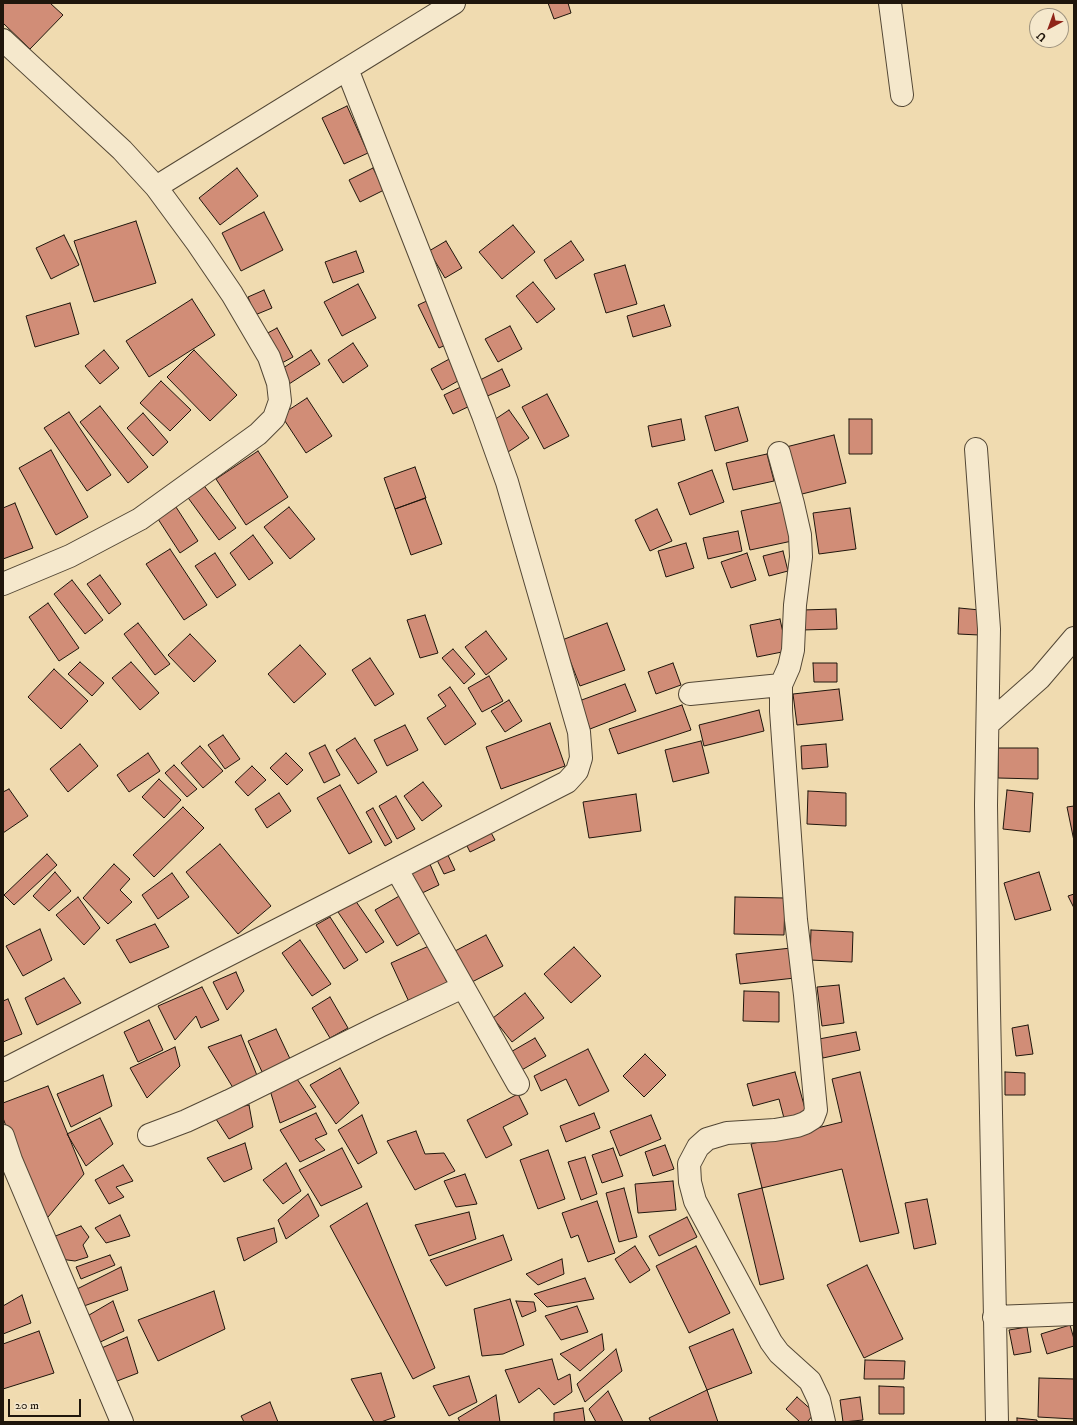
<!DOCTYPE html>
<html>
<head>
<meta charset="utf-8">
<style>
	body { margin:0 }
	#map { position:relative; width:1077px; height:1425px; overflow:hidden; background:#f0dbb0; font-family:"IM FELL DW Pica",serif }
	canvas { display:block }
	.frame { position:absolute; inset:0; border:4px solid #1f160c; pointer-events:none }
	.north { position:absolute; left:1029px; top:8px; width:40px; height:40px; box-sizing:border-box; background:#f5e8cc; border:1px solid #9f947f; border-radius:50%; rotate:221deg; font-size:11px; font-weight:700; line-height:16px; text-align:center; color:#1f160c }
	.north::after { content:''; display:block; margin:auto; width:14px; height:18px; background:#8f2418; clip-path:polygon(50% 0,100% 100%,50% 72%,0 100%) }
	.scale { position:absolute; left:8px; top:1399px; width:73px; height:18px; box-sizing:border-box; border:2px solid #1f160c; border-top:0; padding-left:5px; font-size:12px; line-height:14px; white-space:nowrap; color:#1f160c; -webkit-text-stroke:3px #f5e8cc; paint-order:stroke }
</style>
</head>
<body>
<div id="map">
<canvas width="1077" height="1425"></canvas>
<div class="frame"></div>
<div class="north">U</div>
<div class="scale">20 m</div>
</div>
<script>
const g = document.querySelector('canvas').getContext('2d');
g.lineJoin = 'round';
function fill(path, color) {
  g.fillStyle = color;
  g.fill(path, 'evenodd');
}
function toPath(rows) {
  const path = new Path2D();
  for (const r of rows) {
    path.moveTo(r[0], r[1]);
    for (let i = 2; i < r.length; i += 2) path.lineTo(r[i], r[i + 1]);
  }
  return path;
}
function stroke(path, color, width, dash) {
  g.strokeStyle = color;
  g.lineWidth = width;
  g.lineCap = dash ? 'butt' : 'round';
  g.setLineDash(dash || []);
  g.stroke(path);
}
const building = toPath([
	[3,3,50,3,63,15,30,49,3,23,3,3],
	[548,3,568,3,571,13,554,19,548,3],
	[347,106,368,153,344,164,322,118,347,106],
	[237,168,258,196,220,225,199,198,237,168],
	[373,168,384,190,360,202,349,180,373,168],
	[264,212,283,250,241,271,222,233,264,212],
	[136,221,156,283,94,302,74,241,136,221],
	[513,225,535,252,502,279,479,252,513,225],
	[64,235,79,265,51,279,36,248,64,235],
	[446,241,462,268,445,278,429,251,446,241],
	[571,241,584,260,556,279,544,260,571,241],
	[356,251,364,272,333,283,325,262,356,251],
	[625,265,637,304,606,313,594,274,625,265],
	[533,282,555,309,537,323,516,296,533,282],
	[358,284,376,318,342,336,324,302,358,284],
	[264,290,272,308,255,315,248,297,264,290],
	[192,299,215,335,149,377,126,341,192,299],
	[431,299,452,342,439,348,418,305,431,299],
	[70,303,79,334,35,347,26,316,70,303],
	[664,305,671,326,633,337,627,316,664,305],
	[510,326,522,349,498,362,485,339,510,326],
	[277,328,293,357,280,364,264,335,277,328],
	[353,343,368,366,343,383,328,360,353,343],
	[104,350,119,368,100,384,85,366,104,350],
	[194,350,237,395,210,421,167,377,194,350],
	[311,350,320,364,289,384,280,370,311,350],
	[453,357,465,377,442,390,431,369,453,357],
	[502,369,510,386,483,398,476,382,502,369],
	[161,381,191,410,170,431,140,403,161,381],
	[465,385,474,404,453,414,444,395,465,385],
	[547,394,569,436,544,449,522,407,547,394],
	[307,398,332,436,306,453,281,415,307,398],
	[100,406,148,467,128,483,80,422,100,406],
	[738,407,748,441,715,451,705,416,738,407],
	[509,410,529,438,508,452,488,424,509,410],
	[69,412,111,475,87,491,44,428,69,412],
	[143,413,168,442,153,456,127,428,143,413],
	[681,419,685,440,652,447,648,426,681,419],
	[849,419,872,419,872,454,849,454,849,419],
	[834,435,846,483,798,495,786,447,834,435],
	[51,450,88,517,56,535,19,468,51,450],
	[258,451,288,497,246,525,216,479,258,451],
	[767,454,774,481,733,490,726,463,767,454],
	[415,467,426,498,395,509,384,478,415,467],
	[712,470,724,502,690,515,678,483,712,470],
	[202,483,236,528,219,540,186,495,202,483],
	[425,498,442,544,411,555,395,509,425,498],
	[783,502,792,541,750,550,741,511,783,502],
	[15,503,33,548,3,559,3,508,15,503],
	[176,507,198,541,180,553,158,519,176,507],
	[289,507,315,539,290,559,264,527,289,507],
	[850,508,856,549,819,554,813,513,850,508],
	[657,509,672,541,650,551,635,520,657,509],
	[738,531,742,551,708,559,703,538,738,531],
	[253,535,273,563,249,580,230,553,253,535],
	[686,543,694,568,666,577,658,551,686,543],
	[170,549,207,605,184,620,146,564,170,549],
	[783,551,788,571,769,576,763,556,783,551],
	[215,553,236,585,217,598,195,566,215,553],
	[747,553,756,580,731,588,721,562,747,553],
	[100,575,121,604,109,614,87,584,100,575],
	[72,580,103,620,85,634,54,594,72,580],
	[48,603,79,648,59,661,29,617,48,603],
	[959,608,980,610,979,635,958,634,959,608],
	[836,609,837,629,802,630,802,610,836,609],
	[425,615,438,653,420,658,407,620,425,615],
	[780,619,787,651,757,657,750,625,780,619],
	[138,623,170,664,155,675,124,634,138,623],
	[607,623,625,670,580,686,562,640,607,623],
	[486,631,507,659,486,675,465,647,486,631],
	[190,634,216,661,194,682,168,655,190,634],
	[300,645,326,674,294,703,268,674,300,645],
	[453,649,475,674,464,684,442,658,453,649],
	[370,658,394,694,375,706,352,670,370,658],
	[80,662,104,683,92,696,68,674,80,662],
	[131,662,159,693,140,710,112,678,131,662],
	[673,663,681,685,656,694,648,672,673,663],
	[813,663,837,663,837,682,814,682,813,663],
	[54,669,88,701,61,729,28,697,54,669],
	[489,676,503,701,482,712,468,688,489,676],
	[625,684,636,711,590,729,579,701,625,684],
	[450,687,476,724,445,745,427,718,446,706,438,695,450,687],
	[839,689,843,720,797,725,793,694,839,689],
	[509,700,522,721,505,732,491,711,509,700],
	[682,705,691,730,618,754,609,729,682,705],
	[759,710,764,731,704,746,699,725,759,710],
	[550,723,565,766,501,789,486,747,550,723],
	[405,725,418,750,387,766,374,740,405,725],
	[223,735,240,759,225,769,208,745,223,735],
	[355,738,377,772,358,784,336,750,355,738],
	[701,741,709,773,673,782,665,750,701,741],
	[80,744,98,766,68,792,50,769,80,744],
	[826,744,828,767,802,769,801,746,826,744],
	[325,745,340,775,324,783,309,753,325,745],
	[200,746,223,771,203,788,181,763,200,746],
	[998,748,1038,748,1038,779,998,778,998,748],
	[148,753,160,771,129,792,117,775,148,753],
	[286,753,303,770,287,785,270,768,286,753],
	[174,765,197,789,187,797,165,773,174,765],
	[252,766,266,780,248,796,235,782,252,766],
	[159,779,181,800,164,818,142,797,159,779],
	[423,782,442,806,422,821,404,796,423,782],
	[340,785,372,842,349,854,317,798,340,785],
	[9,789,28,816,3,833,3,792,9,789],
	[1007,790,1033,793,1030,832,1003,829,1007,790],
	[808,791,846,793,846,826,807,824,808,791],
	[279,793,291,811,267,828,255,809,279,793],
	[636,794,641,831,589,838,583,802,636,794],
	[396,796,415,829,397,839,379,806,396,796],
	[1074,806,1074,841,1067,807,1074,806],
	[183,807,204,828,154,877,133,855,183,807],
	[373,808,392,842,385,846,366,812,373,808],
	[488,827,495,840,470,852,464,840,488,827],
	[220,844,271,906,238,934,186,872,220,844],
	[445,849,455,870,444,874,434,854,445,849],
	[47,854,57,865,14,905,4,895,47,854],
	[429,862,439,885,420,894,410,871,429,862],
	[114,864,130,879,120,890,132,902,108,924,83,898,114,864],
	[55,872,71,891,49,911,33,896,55,872],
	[1039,872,1051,910,1015,920,1004,883,1039,872],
	[172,873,189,897,158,919,142,895,172,873],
	[1074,894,1074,908,1068,896,1074,894],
	[401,895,423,931,397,946,375,910,401,895],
	[78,897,100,928,84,945,56,915,78,897],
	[735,897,785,898,784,935,734,934,735,897],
	[355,900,384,942,366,953,338,912,355,900],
	[330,917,358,960,344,969,316,925,330,917],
	[155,924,169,947,130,963,116,940,155,924],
	[40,929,52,960,23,976,6,946,40,929],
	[811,930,853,932,852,962,810,960,811,930],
	[486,935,503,966,472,982,455,951,486,935],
	[300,940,331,984,312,996,282,953,300,940],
	[431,945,449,987,410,1004,391,963,431,945],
	[574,947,601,976,571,1003,544,974,574,947],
	[791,948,795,978,740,984,736,954,791,948],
	[236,972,244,991,227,1010,213,982,236,972],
	[64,978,81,1003,37,1025,25,998,64,978],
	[839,985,844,1023,822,1026,817,987,839,985],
	[202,987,219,1020,201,1028,196,1016,175,1040,158,1006,202,987],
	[744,991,779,992,779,1022,743,1021,744,991],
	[525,993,544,1018,512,1042,493,1018,525,993],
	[330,997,348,1028,330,1038,312,1008,330,997],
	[8,999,22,1034,3,1042,3,1001,8,999],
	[149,1020,163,1050,138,1062,124,1032,149,1020],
	[1028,1025,1033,1054,1016,1056,1012,1028,1028,1025],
	[276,1029,292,1063,263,1074,248,1041,276,1029],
	[856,1032,860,1050,823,1058,819,1039,856,1032],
	[241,1035,258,1078,235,1091,208,1047,241,1035],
	[535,1038,546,1056,520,1071,509,1053,535,1038],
	[175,1047,180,1066,147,1098,130,1068,175,1047],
	[588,1049,609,1091,579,1106,566,1079,541,1091,534,1076,588,1049],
	[645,1054,666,1075,644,1097,623,1076,645,1054],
	[340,1068,359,1103,336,1124,310,1085,340,1068],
	[795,1072,807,1116,785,1122,779,1099,753,1106,747,1084,795,1072],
	[860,1072,899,1233,860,1242,842,1169,762,1188,751,1144,842,1122,832,1079,860,1072],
	[1005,1072,1025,1073,1025,1095,1005,1095,1005,1072],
	[103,1075,112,1106,71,1127,57,1094,103,1075],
	[297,1079,316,1107,280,1123,269,1087,297,1079],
	[48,1086,84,1174,43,1223,33,1200,3,1118,3,1103,48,1086],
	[518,1094,528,1114,503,1127,512,1145,486,1158,467,1120,518,1094],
	[249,1105,253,1127,229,1139,212,1113,249,1105],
	[316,1113,327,1134,315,1139,325,1150,300,1162,280,1130,316,1113],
	[594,1113,600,1128,566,1142,560,1126,594,1113],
	[362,1115,377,1153,358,1164,338,1130,362,1115],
	[651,1115,661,1139,620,1156,610,1131,651,1115],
	[100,1118,113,1144,86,1166,67,1134,100,1118],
	[416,1131,425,1154,444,1153,455,1171,415,1190,387,1141,416,1131],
	[245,1143,252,1169,224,1182,207,1158,245,1143],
	[665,1145,674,1169,653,1176,645,1152,665,1145],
	[342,1148,362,1187,321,1206,299,1170,342,1148],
	[613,1148,623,1176,602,1183,592,1155,613,1148],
	[548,1150,565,1199,538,1209,520,1160,548,1150],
	[585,1157,597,1194,581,1200,568,1162,585,1157],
	[286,1163,301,1191,283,1204,263,1180,286,1163],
	[123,1165,133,1181,116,1187,124,1197,109,1204,95,1180,123,1165],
	[465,1174,477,1204,456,1207,444,1181,465,1174],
	[673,1181,676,1210,638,1213,635,1184,673,1181],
	[624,1188,637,1237,619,1242,606,1193,624,1188],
	[762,1188,784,1279,760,1285,738,1194,762,1188],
	[308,1194,319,1216,286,1239,278,1220,308,1194],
	[927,1199,936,1244,914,1249,905,1203,927,1199],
	[597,1201,615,1253,588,1262,578,1235,571,1238,562,1213,597,1201],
	[367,1203,435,1368,413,1379,330,1226,367,1203],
	[469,1212,476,1239,429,1256,415,1225,469,1212],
	[120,1215,130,1236,106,1243,95,1228,120,1215],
	[687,1217,697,1237,659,1256,649,1236,687,1217],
	[81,1226,89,1237,83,1245,88,1257,75,1261,60,1259,53,1237,81,1226],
	[274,1228,277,1242,244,1261,237,1238,274,1228],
	[503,1235,512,1260,446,1286,430,1260,503,1235],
	[635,1246,650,1270,630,1283,615,1259,635,1246],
	[696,1246,730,1313,689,1333,656,1266,696,1246],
	[110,1255,115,1265,81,1279,76,1267,110,1255],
	[562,1259,564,1274,538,1285,526,1274,562,1259],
	[867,1265,903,1339,864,1358,827,1285,867,1265],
	[121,1267,128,1290,84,1306,75,1290,121,1267],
	[585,1278,594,1299,547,1307,534,1294,585,1278],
	[214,1291,225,1329,158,1361,138,1320,214,1291],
	[22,1295,31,1323,3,1334,3,1306,22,1295],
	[510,1299,524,1345,503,1354,482,1356,474,1309,510,1299],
	[113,1301,124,1331,96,1344,84,1318,113,1301],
	[516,1301,534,1302,536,1311,522,1317,516,1301],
	[577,1306,588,1332,561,1340,545,1316,577,1306],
	[1070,1325,1074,1339,1074,1346,1047,1354,1041,1334,1070,1325],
	[1027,1327,1031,1352,1014,1355,1009,1330,1027,1327],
	[733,1329,752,1373,707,1390,689,1347,733,1329],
	[39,1331,54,1373,3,1389,3,1344,39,1331],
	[602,1334,604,1350,580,1371,560,1354,602,1334],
	[127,1337,138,1373,112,1383,97,1350,127,1337],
	[616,1349,622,1371,585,1402,577,1384,616,1349],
	[552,1359,558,1380,570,1374,572,1392,554,1405,539,1388,519,1403,505,1370,552,1359],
	[865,1360,905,1361,904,1379,864,1379,865,1360],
	[381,1373,395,1417,381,1422,374,1422,351,1379,381,1373],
	[469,1376,477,1402,449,1416,433,1386,469,1376],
	[1039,1378,1074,1379,1074,1419,1038,1417,1039,1378],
	[879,1386,904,1387,904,1414,879,1414,879,1386],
	[707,1390,718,1422,651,1422,649,1418,707,1390],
	[608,1391,623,1422,596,1422,589,1409,608,1391],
	[496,1395,500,1422,460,1422,458,1418,496,1395],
	[797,1397,815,1413,807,1422,800,1422,786,1409,797,1397],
	[860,1397,863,1420,843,1422,840,1400,860,1397],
	[270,1402,278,1422,244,1422,241,1416,270,1402],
	[583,1408,585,1422,554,1422,554,1413,583,1408],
	[1017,1418,1037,1420,1037,1422,1017,1422,1017,1418]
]);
fill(building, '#d18d77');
stroke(building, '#1f160c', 1);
const street = toPath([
	[890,3,902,95],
	[3,40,122,150,156,187,198,244,232,294,269,357,278,383,280,401,274,418,258,434,140,519,70,556,3,584],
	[156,187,454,3],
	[976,449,989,629,986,805,989,1009,997,1422],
	[779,453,793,504,800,535,801,557,795,605,793,650,789,667,781,685,781,711,796,920,805,995,816,1110,813,1118,805,1123,797,1126,775,1130,727,1133,707,1139,698,1147,689,1164,690,1182,695,1201,771,1342,779,1353,810,1381,819,1400,824,1422],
	[690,694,781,685],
	[988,724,1040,678,1074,638],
	[397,870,518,1084],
	[3,1070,567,782,577,771,581,758,579,732,507,482,483,415,347,69],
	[149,1135,186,1121,229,1101,380,1026,463,987],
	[3,1136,11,1160,122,1422],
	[994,1317,1074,1314]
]);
stroke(street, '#534735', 24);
stroke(street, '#f5e8cc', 22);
</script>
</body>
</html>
